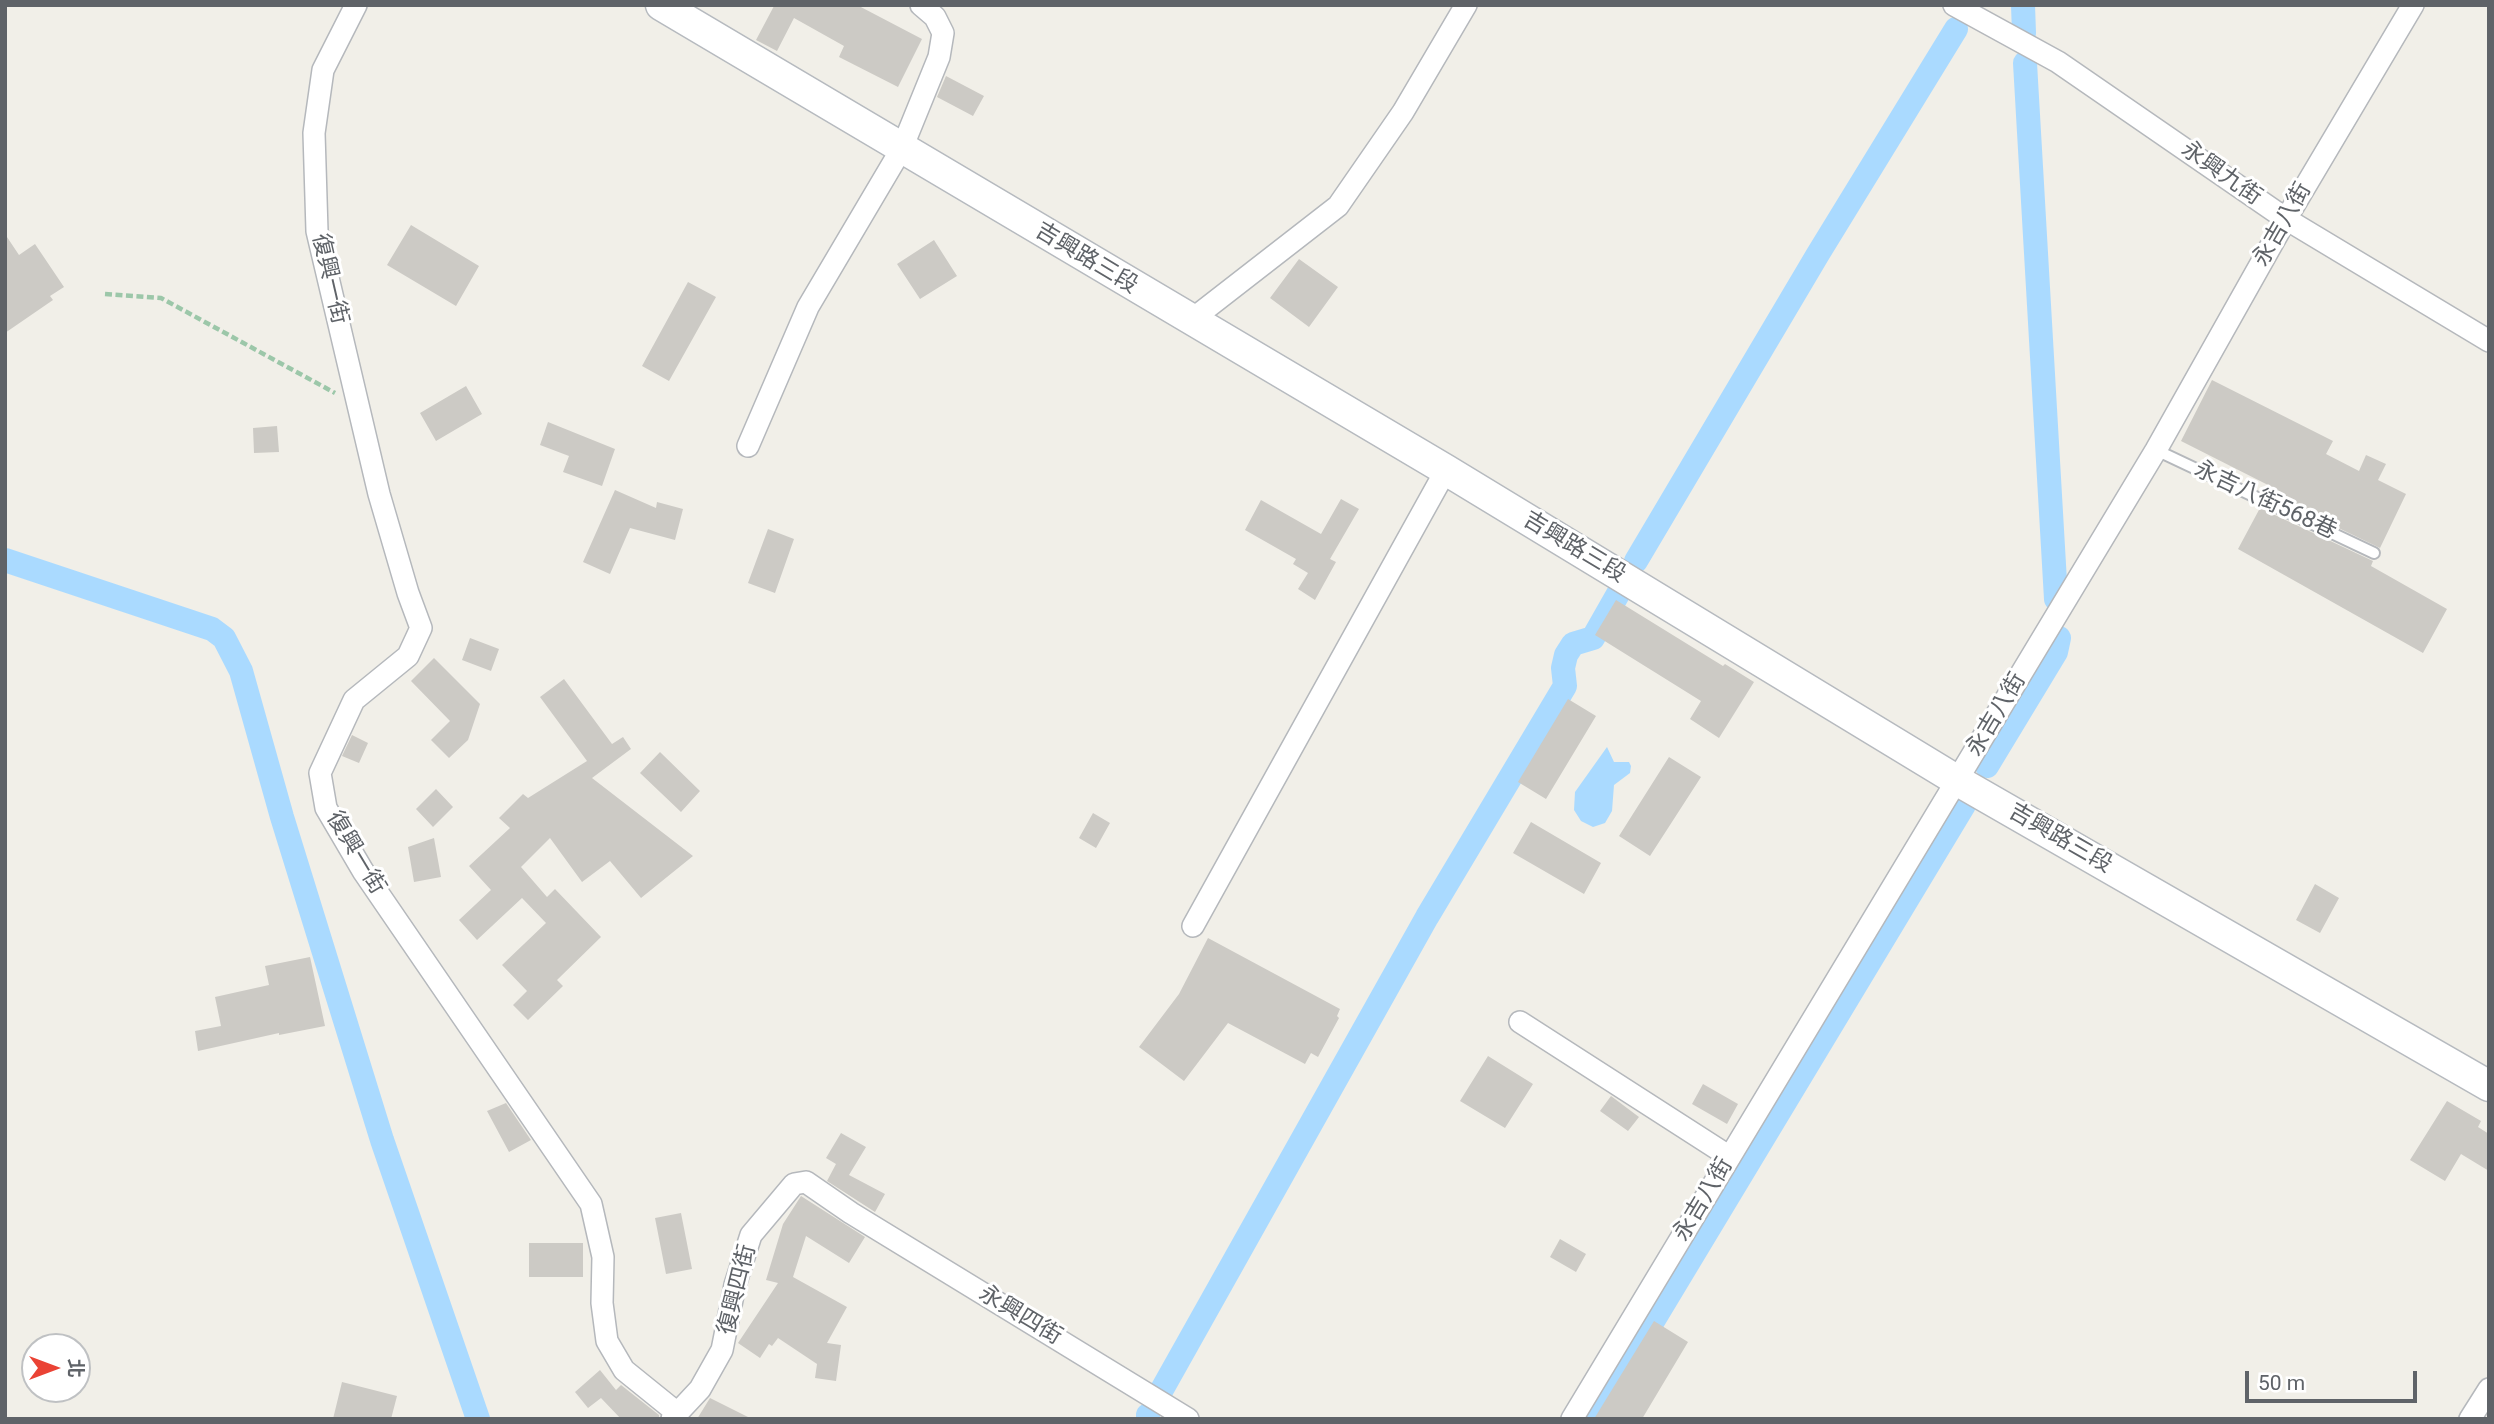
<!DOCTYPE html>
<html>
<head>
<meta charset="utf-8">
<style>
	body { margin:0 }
	#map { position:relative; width:2494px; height:1424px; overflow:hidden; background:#f1efe8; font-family:Roboto,"Noto Sans TC",sans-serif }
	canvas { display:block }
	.frame { position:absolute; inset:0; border:7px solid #5f6368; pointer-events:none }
	.north { position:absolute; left:21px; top:1333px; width:70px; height:70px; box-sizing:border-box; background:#fff; border:2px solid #bfc1c3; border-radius:50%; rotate:90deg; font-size:19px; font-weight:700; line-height:28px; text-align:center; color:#5f6368 }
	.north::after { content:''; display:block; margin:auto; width:24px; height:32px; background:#ea4335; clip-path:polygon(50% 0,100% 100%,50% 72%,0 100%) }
	.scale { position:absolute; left:2245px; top:1371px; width:172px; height:32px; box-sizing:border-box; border:4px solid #5f6368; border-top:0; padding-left:9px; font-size:21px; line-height:24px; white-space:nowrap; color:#5f6368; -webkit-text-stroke:5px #fff; paint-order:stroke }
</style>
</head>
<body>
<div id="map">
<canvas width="2494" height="1424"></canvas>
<div class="frame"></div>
<div class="north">北</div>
<div class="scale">50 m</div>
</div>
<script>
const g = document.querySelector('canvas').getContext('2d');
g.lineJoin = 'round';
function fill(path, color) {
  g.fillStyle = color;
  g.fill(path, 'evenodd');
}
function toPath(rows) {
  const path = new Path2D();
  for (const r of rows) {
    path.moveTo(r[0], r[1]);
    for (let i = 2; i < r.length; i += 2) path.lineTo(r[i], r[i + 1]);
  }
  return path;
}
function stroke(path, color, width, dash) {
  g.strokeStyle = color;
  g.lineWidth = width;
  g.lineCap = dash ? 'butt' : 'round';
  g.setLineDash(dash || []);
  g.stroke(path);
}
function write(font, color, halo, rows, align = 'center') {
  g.font = font + ' Roboto,"Noto Sans TC",sans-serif';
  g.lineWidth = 6;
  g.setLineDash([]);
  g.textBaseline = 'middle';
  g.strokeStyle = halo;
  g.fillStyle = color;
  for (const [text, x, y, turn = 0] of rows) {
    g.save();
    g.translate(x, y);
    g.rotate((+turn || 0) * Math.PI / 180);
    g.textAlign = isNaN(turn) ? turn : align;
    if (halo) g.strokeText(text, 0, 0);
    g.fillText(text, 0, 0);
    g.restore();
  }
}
fill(toPath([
	[1607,747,1614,762,1629,762,1631,766,1630,773,1614,785,1612,811,1605,823,1593,827,1581,821,1574,810,1575,792]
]), '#aadaff');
stroke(toPath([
	[2023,5,2024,33],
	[2025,63,2056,599],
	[5,560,212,629,224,638,241,671,282,817,382,1140,478,1419],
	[1636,561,1818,254,1956,29],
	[1987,766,2056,652,2059,638],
	[1160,1393,1427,917,1565,686,1563,668,1566,655,1573,644,1593,638,1618,594],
	[1148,1419,1148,1415],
	[1594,1419,1964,805]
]), '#aadaff', 24);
fill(toPath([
	[772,5,857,5,922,39,898,87,839,57,844,46,794,18,777,51,756,40,774,6],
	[946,76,984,96,973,116,937,97],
	[411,225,479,266,456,306,387,265],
	[5,234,19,255,35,244,64,287,50,296,53,300,5,333],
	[934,240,957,276,920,299,897,264],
	[1299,259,1338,287,1309,327,1270,298],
	[688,282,716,297,669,381,642,366],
	[2212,380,2333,441,2326,454,2359,471,2366,455,2386,464,2378,480,2406,494,2380,548,2268,494,2272,487,2181,441],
	[466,386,482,414,436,441,420,413],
	[548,422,615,449,602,486,563,472,569,456,540,445],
	[277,426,279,452,254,453,253,428],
	[615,490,656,508,657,502,683,509,675,540,630,528,610,574,583,562],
	[1341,499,1359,509,1330,559,1336,562,1315,600,1298,589,1308,573,1293,564,1296,559,1245,530,1261,500,1321,534],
	[2260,508,2373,561,2371,566,2447,609,2423,653,2238,549],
	[768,529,794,539,775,593,748,583],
	[1616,600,1723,666,1725,664,1754,682,1719,738,1690,719,1701,701,1595,635],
	[470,638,499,649,491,671,462,660],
	[434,658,480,704,468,740,449,758,431,740,450,721,411,681],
	[564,679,612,744,623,737,631,749,592,778,693,856,641,898,610,861,582,882,550,838,521,867,547,897,555,889,601,937,557,980,563,986,528,1020,513,1005,527,991,502,965,546,923,522,898,477,940,459,920,491,890,469,866,510,828,499,818,523,794,528,798,587,761,540,697],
	[1568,699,1596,716,1546,799,1518,782],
	[352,735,368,743,359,763,342,756],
	[660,752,700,791,681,812,640,773],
	[1669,757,1701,777,1650,856,1619,836],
	[436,789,453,807,433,827,416,809],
	[1093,813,1110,823,1096,848,1079,838],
	[1531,822,1601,863,1584,894,1513,853],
	[434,838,441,877,414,882,408,847],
	[2315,884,2339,898,2320,933,2296,920],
	[1208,938,1340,1009,1337,1016,1339,1018,1318,1057,1311,1053,1305,1064,1228,1023,1184,1081,1139,1047,1179,994],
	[310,957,325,1026,279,1035,279,1033,198,1051,195,1031,221,1026,215,997,269,985,265,966],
	[1488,1056,1533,1084,1505,1128,1460,1101],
	[1703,1084,1738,1104,1727,1124,1692,1104],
	[1611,1096,1639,1117,1628,1131,1600,1111],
	[2447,1101,2481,1121,2478,1127,2489,1134,2489,1171,2461,1154,2445,1181,2410,1160],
	[506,1103,531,1140,509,1152,487,1111],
	[841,1133,866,1147,849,1175,885,1194,875,1212,827,1181,836,1164,826,1158],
	[801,1196,865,1237,849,1263,806,1236,793,1277,847,1307,827,1343,841,1345,836,1381,815,1378,817,1364,778,1338,772,1346,769,1344,760,1358,738,1343,778,1283,766,1280,783,1224],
	[681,1213,692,1269,666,1274,655,1218],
	[1560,1239,1586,1254,1576,1272,1550,1257],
	[529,1243,583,1243,583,1277,529,1277],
	[1654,1321,1688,1342,1642,1419,1594,1419],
	[600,1370,616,1390,621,1385,659,1415,659,1419,621,1419,601,1398,588,1408,575,1392],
	[342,1382,397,1396,391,1419,333,1419],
	[710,1398,752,1419,697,1419]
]), '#cccac5');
const lane = toPath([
	[2156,450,2374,553]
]);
const street = toPath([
	[356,5,323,70,314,133,317,231,379,494,408,593,421,628,408,656,354,700,320,773,326,808,363,871,591,1204,603,1257,602,1303,607,1341,624,1370,676,1412],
	[1954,5,2058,62,2286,219,2489,341],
	[1190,321,1338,206,1403,112,1466,5],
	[748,446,808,307,902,148,939,57,943,33,935,17,921,5],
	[1193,926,1446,470],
	[1520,1022,1730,1157],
	[672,1419,700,1389,722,1350,735,1285,751,1235,794,1184,806,1182,851,1213,1188,1419],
	[1572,1419,2156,450,2286,219,2413,5],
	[2470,1419,2489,1389]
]);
const secondary = toPath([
	[661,5,1446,470,1958,781,2489,1086]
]);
stroke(lane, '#b5b8bc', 14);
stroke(street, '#b5b8bc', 24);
stroke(secondary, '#b6babf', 33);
stroke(toPath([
	[105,294,161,298,335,393]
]), '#9cc7a9', 4.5, [7, 3.5]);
stroke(lane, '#fff', 10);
stroke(street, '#fff', 21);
stroke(secondary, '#fff', 30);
write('23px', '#5f6368', '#fff', [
	["永興九街",2221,174,35],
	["永吉八街",2283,225,-60],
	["吉興路三段",1086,259,31],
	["復興一街",329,279,77],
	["永吉八街568巷",2265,501,25],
	["吉興路三段",1574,548,31],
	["永吉八街",1997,715,-59],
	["吉興路三段",2060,839,30],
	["復興一街",355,853,59],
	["永吉八街",1704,1200,-59],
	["復興四街",738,1290,-76],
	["永興四街",1020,1316,31]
]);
</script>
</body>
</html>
